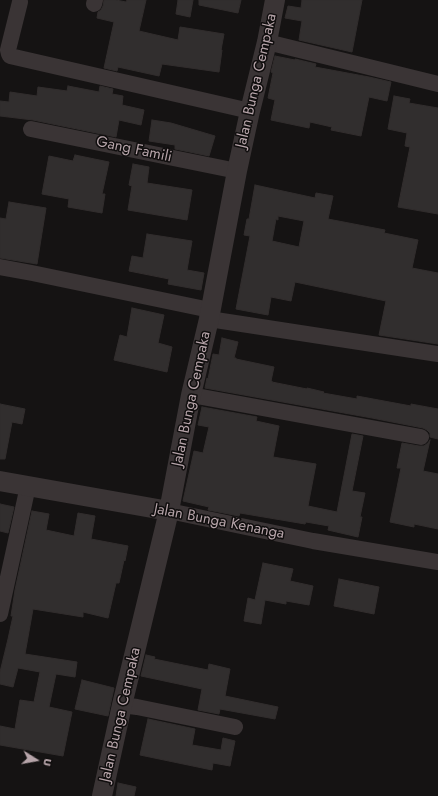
<!DOCTYPE html>
<html>
<head>
<meta charset="utf-8">
<style>
	body { margin:0 }
	#map { position:relative; width:438px; height:796px; overflow:hidden; background:#151313; font-family:Jost,sans-serif }
	canvas { display:block }
	.north { position:absolute; left:16px; top:740px; width:40px; height:40px; -webkit-text-stroke:3px #100e0e; paint-order:stroke; rotate:101deg; font-size:11px; font-weight:700; line-height:16px; text-align:center; color:#b6a4a9 }
	.north::after { content:''; display:block; margin:auto; width:14px; height:18px; background:#b6a4a9; clip-path:polygon(50% 0,100% 100%,50% 72%,0 100%) }
</style>
</head>
<body>
<div id="map">
<canvas width="438" height="796"></canvas>
<div class="north">U</div>
</div>
<script>
const g = document.querySelector('canvas').getContext('2d');
g.lineJoin = 'round';
function fill(path, color) {
  g.fillStyle = color;
  g.fill(path, 'evenodd');
}
function toPath(rows) {
  const path = new Path2D();
  for (const r of rows) {
    path.moveTo(r[0], r[1]);
    for (let i = 2; i < r.length; i += 2) path.lineTo(r[i], r[i + 1]);
  }
  return path;
}
function stroke(path, color, width, dash) {
  g.strokeStyle = color;
  g.lineWidth = width;
  g.lineCap = dash ? 'butt' : 'round';
  g.setLineDash(dash || []);
  g.stroke(path);
}
function write(font, color, halo, rows, align = 'center') {
  g.font = font + ' Jost,sans-serif';
  g.lineWidth = 3;
  g.setLineDash([]);
  g.textBaseline = 'middle';
  g.strokeStyle = halo;
  g.fillStyle = color;
  for (const [text, x, y, turn = 0] of rows) {
    g.save();
    g.translate(x, y);
    g.rotate((+turn || 0) * Math.PI / 180);
    g.textAlign = isNaN(turn) ? turn : align;
    if (halo) g.strokeText(text, 0, 0);
    g.fillText(text, 0, 0);
    g.restore();
  }
}
const building = toPath([
	[104,0,116,0,126,2,127,0,146,0,139,31,178,40,180,27,224,34,221,50,222,50,219,72,162,64,159,76,118,67,117,71,104,68,114,22,97,18,98,12,101,10,103,6,104,0],
	[178,0,193,0,190,17,176,14,178,0],
	[199,0,241,0,238,13,199,5,199,0],
	[302,0,362,0,352,52,299,40,302,21,285,18,288,6,301,8,302,0],
	[275,56,295,60,295,59,316,64,315,67,369,77,391,82,387,101,369,97,361,136,331,130,332,127,310,122,309,128,271,120,275,100,268,98,273,73,271,72,275,56],
	[68,86,99,92,100,86,113,89,112,94,123,96,122,105,144,110,141,125,119,120,116,137,33,120,0,116,0,101,9,102,10,92,37,96,38,87,67,91,68,86],
	[394,96,410,99,409,103,438,108,438,214,398,207,410,147,405,146,407,133,388,129,394,96],
	[152,120,171,123,215,136,209,156,175,149,175,145,149,141,152,120],
	[75,155,109,162,102,194,105,194,102,213,68,207,69,199,42,194,49,156,73,161,75,155],
	[133,164,149,167,147,183,192,190,187,220,128,210,132,186,129,185,133,164],
	[255,185,315,198,316,193,333,196,328,219,385,230,384,233,418,240,412,268,438,273,438,344,379,335,386,301,295,282,291,301,271,297,268,315,236,309,250,236,244,235,247,219,249,219,255,185],
	[278,216,304,221,299,247,272,241,276,219,278,220,278,216],
	[9,202,46,208,37,264,0,258,0,218,6,219,9,202],
	[147,234,192,241,187,270,204,273,201,290,168,284,169,279,129,271,132,256,143,258,147,234],
	[132,308,164,315,158,343,172,347,167,372,114,360,120,335,127,337,132,308],
	[222,338,238,342,234,358,236,358,236,359,274,367,271,381,272,381,272,382,307,389,307,388,324,392,323,393,357,399,357,396,411,406,411,404,438,409,438,439,430,437,430,433,427,430,423,428,372,418,205,388,207,378,208,379,213,354,219,355,222,338],
	[0,404,25,409,22,424,12,422,5,459,0,459,0,404],
	[202,407,257,417,256,421,279,426,273,457,316,464,308,506,337,512,352,434,363,436,352,491,365,493,360,517,362,517,358,537,328,530,329,526,306,522,305,524,240,513,239,516,208,510,209,507,183,501,194,451,203,453,209,427,198,425,202,407],
	[430,440,423,471,438,474,438,529,414,524,414,527,390,522,401,468,397,468,402,443,419,446,424,446,428,443,430,440],
	[0,504,14,507,8,533,0,531,0,504],
	[32,511,49,514,46,530,74,536,78,513,95,516,91,539,128,546,125,561,124,560,119,583,116,583,108,618,83,612,83,617,33,609,25,654,77,662,75,677,56,674,49,707,72,712,63,756,0,745,0,726,15,729,20,700,34,702,40,672,18,668,13,687,0,684,0,672,8,639,13,616,11,616,15,590,32,511],
	[263,563,293,569,290,581,313,586,309,605,286,601,286,604,265,600,261,624,244,621,248,598,255,600,263,563],
	[339,579,379,587,374,614,334,606,339,579],
	[146,655,155,657,154,659,208,670,209,664,230,669,225,696,278,707,275,719,220,709,219,714,198,710,202,689,141,676,146,655],
	[82,680,114,688,108,716,75,709,82,680],
	[148,719,195,729,192,745,221,750,223,738,235,741,230,766,213,763,212,770,140,755,148,719],
	[118,783,136,787,134,796,116,796,118,783]
]);
fill(building, '#312e2e');
stroke(building, '#312d2d', 1);
stroke(toPath([
	[20,2,8,50,9,54,10,56,250,111],
	[94,4,95,0],
	[267,42,438,84],
	[31,129,237,171],
	[0,267,32,273,210,310],
	[209,319,438,354],
	[191,395,421,437],
	[169,511,313,541,438,562],
	[0,614,28,486],
	[122,705,137,707,235,727]
]), '#3a3435', 16);
stroke(toPath([
	[0,481,169,511],
	[102,796,122,705,169,511,191,395,209,319,237,171,250,111,267,42,275,0]
]), '#3a3435', 20);
write('15px', '#b6a4a9', '#100e0e', [
	["Jalan Bunga Cempaka",257,81,-77],
	["Gang Famili",134,150,12],
	["Jalan Bunga Cempaka",192,399,-78],
	["Jalan Bunga Kenanga",219,522,11],
	["Jalan Bunga Cempaka",121,715,-77]
]);
</script>
</body>
</html>
